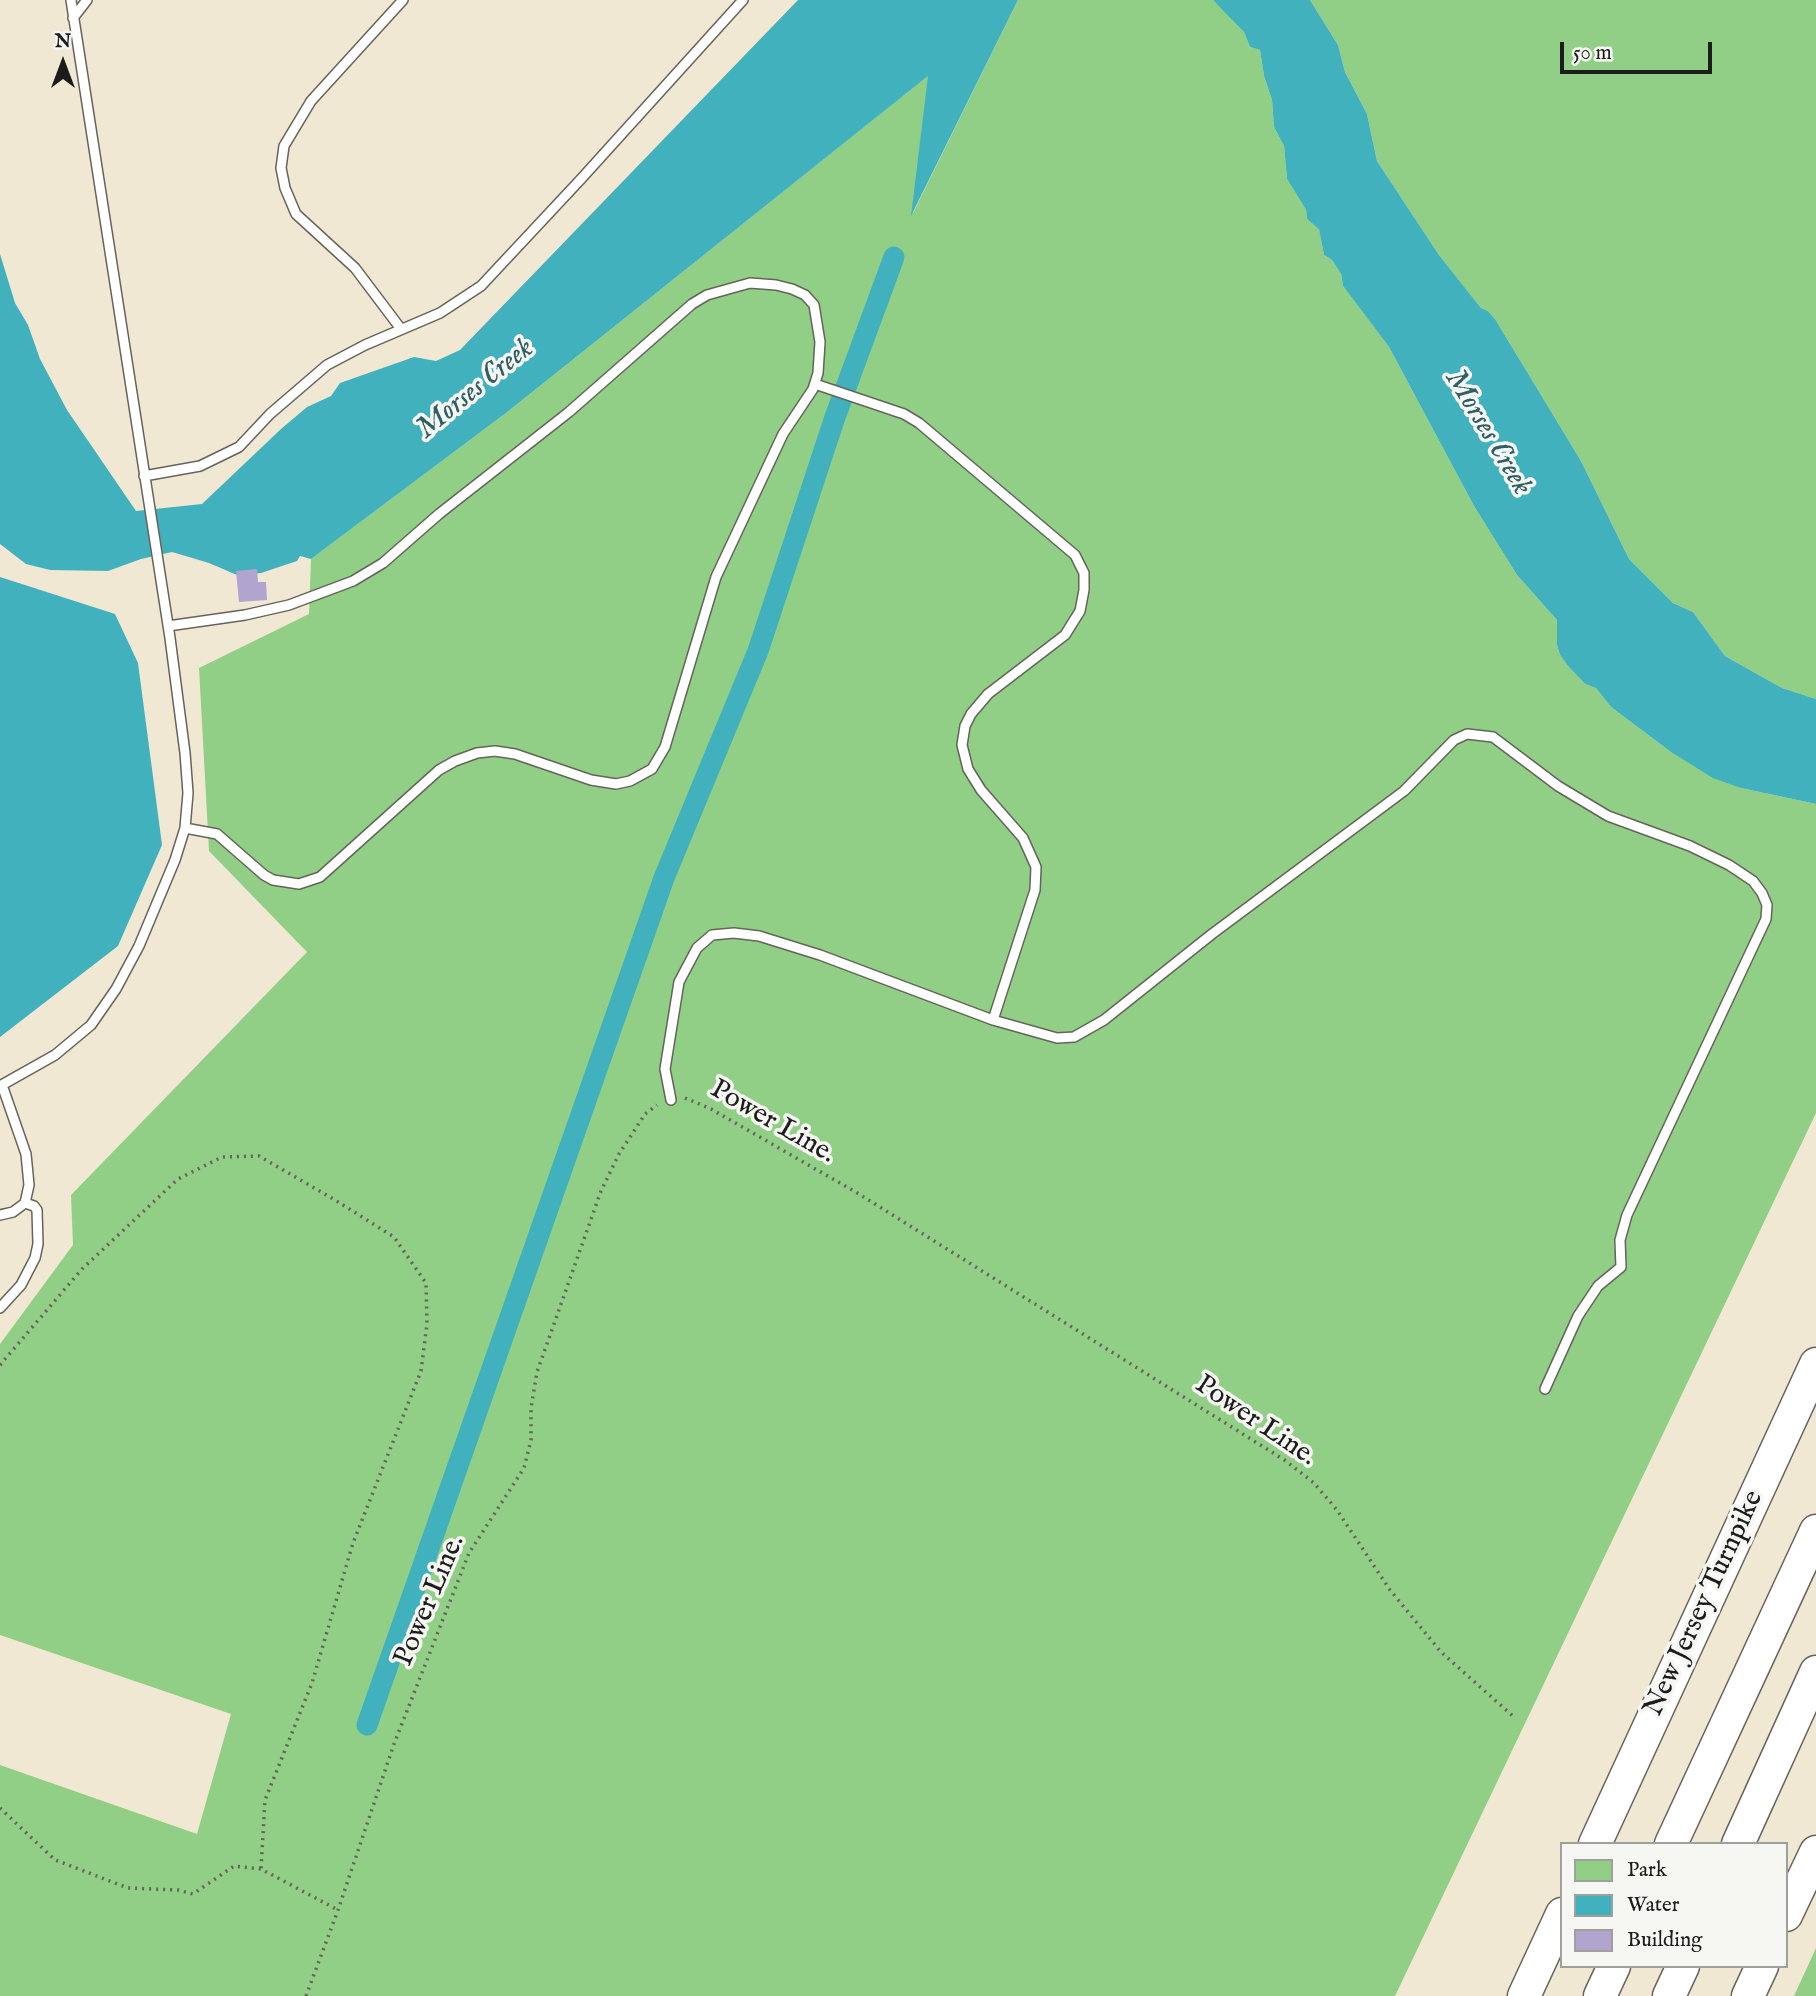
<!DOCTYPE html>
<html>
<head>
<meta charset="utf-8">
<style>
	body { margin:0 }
	#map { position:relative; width:1816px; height:1996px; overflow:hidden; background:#f0e8d2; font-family:"IM FELL English",serif }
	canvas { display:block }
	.legend { position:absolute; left:1560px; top:1842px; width:228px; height:126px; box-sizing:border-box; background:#f6f6f2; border:2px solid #9f9f9c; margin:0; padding:9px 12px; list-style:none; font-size:21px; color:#1c1c1c }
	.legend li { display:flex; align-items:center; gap:14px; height:35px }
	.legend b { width:35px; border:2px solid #9f9f9c }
	.north { position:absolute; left:28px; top:28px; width:70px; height:70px; -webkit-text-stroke:5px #f6f6f2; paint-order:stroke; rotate:0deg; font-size:19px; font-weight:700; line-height:28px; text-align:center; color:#1c1c1c }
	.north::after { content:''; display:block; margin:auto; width:24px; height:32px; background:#1c1c1c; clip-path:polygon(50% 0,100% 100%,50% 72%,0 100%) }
	.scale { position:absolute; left:1560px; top:42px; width:152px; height:32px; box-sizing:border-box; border:4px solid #1c1c1c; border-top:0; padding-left:9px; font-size:21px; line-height:24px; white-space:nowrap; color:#1c1c1c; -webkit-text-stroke:5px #f6f6f2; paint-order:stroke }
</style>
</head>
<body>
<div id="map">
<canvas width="1816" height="1996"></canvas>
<ul class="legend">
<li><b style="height:19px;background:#90cf85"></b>Park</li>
<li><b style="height:19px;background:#42b1be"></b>Water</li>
<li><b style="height:19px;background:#b1a4ce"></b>Building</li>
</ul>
<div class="north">N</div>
<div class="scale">50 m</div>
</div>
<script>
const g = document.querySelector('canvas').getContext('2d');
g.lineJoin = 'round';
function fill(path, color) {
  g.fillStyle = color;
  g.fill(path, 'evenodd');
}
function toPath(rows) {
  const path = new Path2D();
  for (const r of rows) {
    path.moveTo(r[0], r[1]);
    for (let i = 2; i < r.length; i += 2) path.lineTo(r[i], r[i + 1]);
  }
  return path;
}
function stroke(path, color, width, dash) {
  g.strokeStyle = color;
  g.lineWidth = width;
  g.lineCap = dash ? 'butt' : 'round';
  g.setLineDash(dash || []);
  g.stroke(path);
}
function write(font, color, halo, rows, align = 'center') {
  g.font = font + ' "IM FELL English",serif';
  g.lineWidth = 7;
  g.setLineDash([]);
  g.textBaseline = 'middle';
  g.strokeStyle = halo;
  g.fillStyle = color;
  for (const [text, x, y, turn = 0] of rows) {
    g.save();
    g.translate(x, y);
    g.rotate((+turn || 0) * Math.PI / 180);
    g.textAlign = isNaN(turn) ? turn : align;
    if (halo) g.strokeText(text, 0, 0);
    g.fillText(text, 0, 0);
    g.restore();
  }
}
fill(toPath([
	[1018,0,1213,0,1223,9,1244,32,1250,47,1260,50,1264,76,1272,100,1274,127,1284,146,1287,179,1306,210,1307,219,1319,228,1324,255,1332,260,1341,274,1343,286,1389,347,1474,506,1517,575,1557,620,1557,645,1560,655,1568,666,1585,684,1596,688,1611,707,1671,752,1692,764,1741,788,1816,804,1816,1113,1395,1996,0,1996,0,1765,197,1834,231,1714,0,1635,0,1344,73,1245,71,1195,307,952,209,851,199,668,309,614,311,559,506,413,929,75,913,213],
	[1310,0,1816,0,1816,699,1782,688,1725,656,1693,612,1673,603,1629,559,1581,461,1495,319,1488,311,1481,308,1439,255,1377,161,1367,114,1345,72,1338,45],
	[1816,1948,1816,1996,1794,1996]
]), '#90cf85');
fill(toPath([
	[798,0,1018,0,911,216,928,76,506,413,311,559,300,556,297,561,261,573,237,575,209,563,172,552,141,559,108,571,50,570,26,564,0,544,0,254,15,303,28,325,40,359,67,410,136,511,202,504,281,429,307,407,331,396,340,383,414,357,436,361,460,350],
	[1213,0,1310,0,1338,45,1345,72,1367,114,1377,161,1439,255,1481,308,1488,311,1495,319,1581,461,1629,559,1673,603,1693,612,1725,656,1782,688,1816,699,1816,804,1741,788,1713,778,1671,752,1611,707,1596,688,1585,684,1568,666,1560,655,1557,645,1557,620,1517,575,1474,506,1389,347,1343,286,1341,274,1332,260,1324,255,1319,229,1307,219,1306,210,1287,179,1284,146,1274,127,1272,100,1264,76,1260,50,1250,47,1244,32],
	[0,577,115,614,138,663,162,845,118,946,0,1037]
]), '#42b1be');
stroke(toPath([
	[367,1725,664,878,758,651,834,420,894,257]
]), '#42b1be', 21);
fill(toPath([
	[257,569,258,582,266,582,267,600,239,602,236,571]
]), '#b1a4ce');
const service = toPath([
	[73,18,87,0],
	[401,329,355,268,296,214,285,188,281,168,284,146,311,101,403,0],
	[815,384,904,414,919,423,1075,555,1084,573,1084,590,1080,611,1065,635,988,694,971,714,965,726,962,745,968,769,981,790,1023,838,1036,867,1035,890,993,1020],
	[144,476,200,466,239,447,270,414,327,365,365,345,440,313,481,286,581,179,743,0],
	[168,626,245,615,289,605,353,581,383,563,439,514,569,412,692,304,707,295,750,283,776,285,792,289,805,295,814,305,820,342,818,373,813,389,783,434,716,577,665,747,652,769,630,781,616,784,591,780,515,754,495,751,477,753,455,761,439,770,320,877,299,884,273,880,264,875,217,834,185,828],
	[0,1086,55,1055,91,1025,116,989,139,946,175,860,185,828,188,793,185,753,170,638,71,0],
	[671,1100,665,1069,679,982,697,948,712,935,734,933,759,936,820,955,993,1020,1057,1038,1074,1037,1104,1020,1212,934,1404,791,1454,740,1467,734,1493,737,1558,786,1608,816,1690,846,1729,865,1753,881,1762,893,1767,905,1766,919,1627,1215,1620,1240,1621,1267,1598,1286,1578,1316,1545,1389],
	[0,1215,13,1212,25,1203,29,1185,26,1154,2,1085],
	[0,1308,21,1285,35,1258,38,1244,37,1210,34,1206,25,1203]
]);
const motorway = toPath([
	[1595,1844,1816,1364],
	[1671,1844,1816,1531],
	[1738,1844,1816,1672],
	[1786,1915,1816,1852],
	[1524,1996,1562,1914],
	[1600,1996,1614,1966],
	[1669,1996,1683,1966],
	[1748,1996,1762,1966]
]);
stroke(service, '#66635c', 12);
stroke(motorway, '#66635c', 35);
stroke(toPath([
	[685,1098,711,1109,859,1194,1286,1461,1314,1483,1337,1510,1390,1590,1441,1652,1514,1717],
	[0,1365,82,1269,178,1179,222,1157,259,1156,335,1200,394,1237,426,1283,427,1324,421,1371,353,1543,312,1683,265,1800,261,1869],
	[0,1808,55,1860,128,1888,178,1890,193,1894,234,1866,261,1869,338,1910],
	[306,1996,338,1910,394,1744,469,1553,524,1468,531,1440,531,1408,537,1372,601,1191,619,1154,645,1114,657,1105]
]), '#66635c', 3.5, [2, 5]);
stroke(service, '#fff', 9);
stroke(motorway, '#fff', 32);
write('28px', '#1c1c1c', '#f6f6f2', [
	["Power Line.",772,1123,30],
	["Power Line.",1255,1422,34],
	["Power Line.",431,1601,-67],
	["New Jersey Turnpike",1705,1604,-65]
]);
write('italic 30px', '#2d5f65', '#f6f6f2', [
	["Morses Creek",476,390,-39],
	["Morses Creek",1487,433,59]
]);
</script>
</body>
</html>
